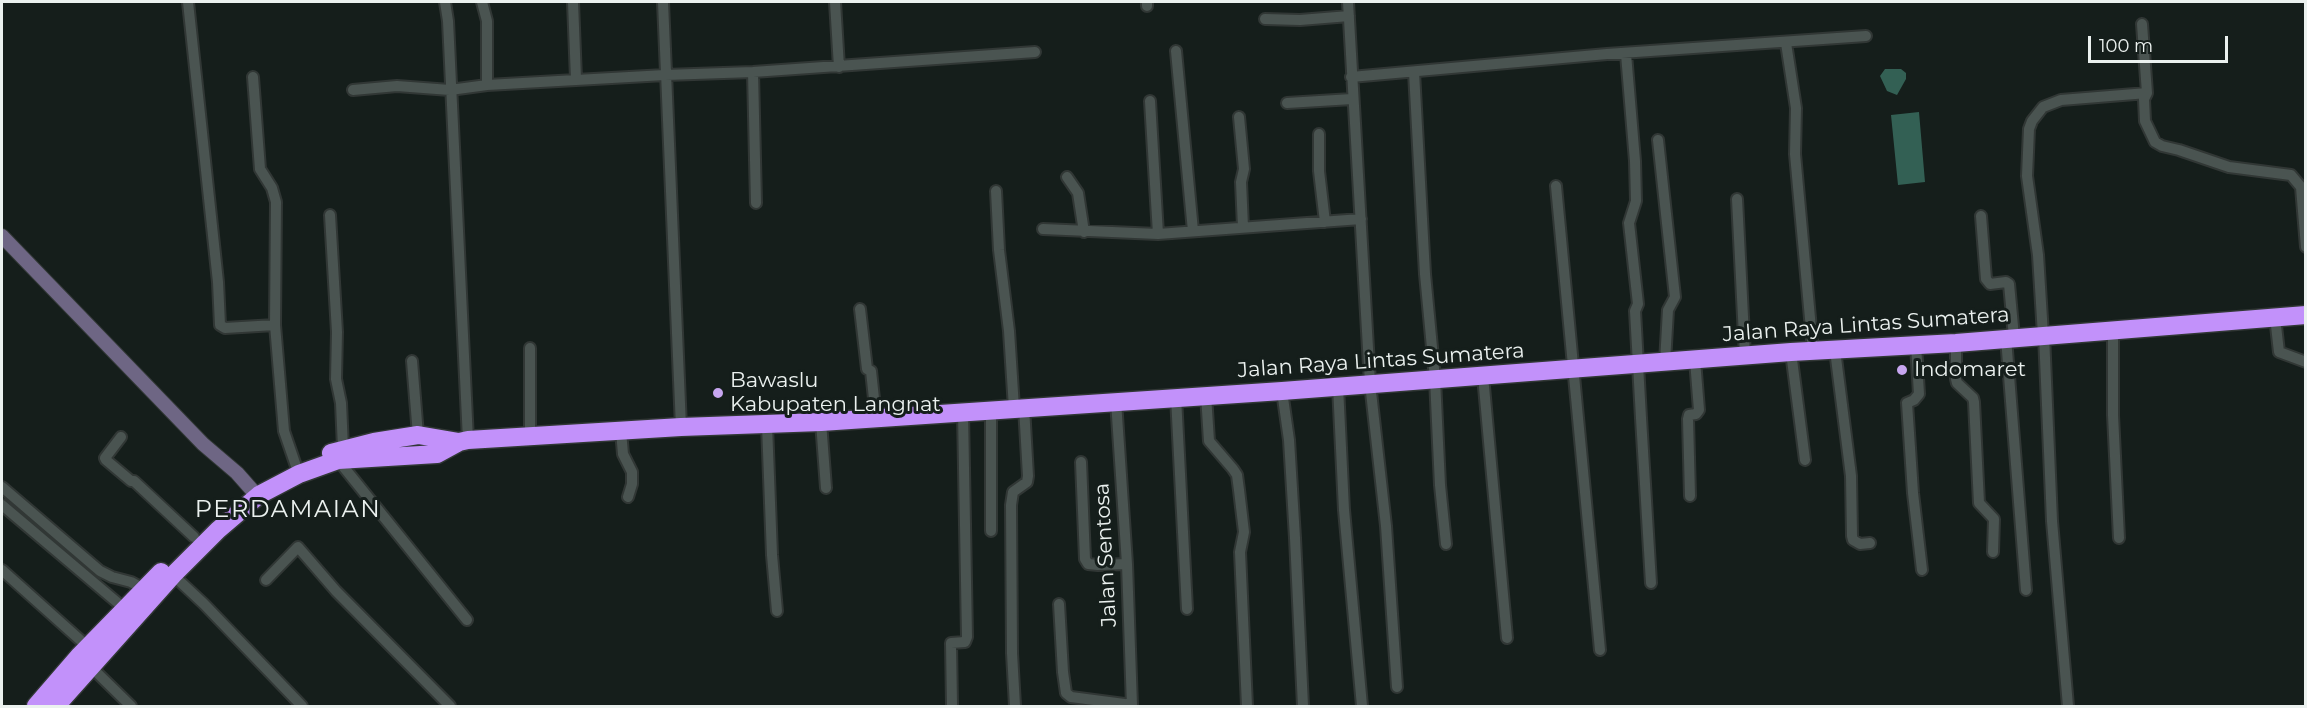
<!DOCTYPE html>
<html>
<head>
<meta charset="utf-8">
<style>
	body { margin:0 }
	#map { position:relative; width:2307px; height:708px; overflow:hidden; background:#151e1b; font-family:Montserrat,sans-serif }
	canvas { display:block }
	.frame { position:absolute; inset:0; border:3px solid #ebf1ef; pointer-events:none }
	.scale { position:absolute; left:2088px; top:36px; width:140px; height:27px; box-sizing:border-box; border:3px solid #ebf1ef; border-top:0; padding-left:8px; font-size:18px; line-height:21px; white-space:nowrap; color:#ebf1ef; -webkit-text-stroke:4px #151e1b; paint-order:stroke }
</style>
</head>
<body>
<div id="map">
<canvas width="2307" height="708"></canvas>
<div class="frame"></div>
<div class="scale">100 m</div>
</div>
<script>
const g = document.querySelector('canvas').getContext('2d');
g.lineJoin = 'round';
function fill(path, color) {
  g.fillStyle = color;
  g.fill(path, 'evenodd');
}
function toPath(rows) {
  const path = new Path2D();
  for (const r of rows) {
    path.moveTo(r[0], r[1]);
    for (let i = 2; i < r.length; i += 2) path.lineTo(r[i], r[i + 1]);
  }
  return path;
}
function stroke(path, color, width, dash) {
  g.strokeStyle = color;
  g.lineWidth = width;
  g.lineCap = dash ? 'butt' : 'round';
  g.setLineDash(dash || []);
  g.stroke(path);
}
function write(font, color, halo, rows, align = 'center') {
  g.font = font + ' Montserrat,sans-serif';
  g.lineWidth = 6;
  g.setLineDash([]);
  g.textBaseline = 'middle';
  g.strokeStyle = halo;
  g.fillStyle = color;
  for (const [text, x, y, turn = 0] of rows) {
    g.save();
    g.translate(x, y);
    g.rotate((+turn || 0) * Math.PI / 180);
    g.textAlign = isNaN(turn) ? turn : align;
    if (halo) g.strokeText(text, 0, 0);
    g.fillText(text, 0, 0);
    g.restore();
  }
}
fill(toPath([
	[1885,69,1901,69,1906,73,1906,79,1897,95,1887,91,1880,76],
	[1919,112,1925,182,1898,185,1891,115]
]), '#336054');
const street = toPath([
	[188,2,218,282,220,325,225,328,275,325,284,431,296,466],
	[445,2,448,21,468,440],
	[482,2,487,21,487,85],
	[573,2,576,79],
	[663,2,681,427],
	[835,2,839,67],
	[1147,2,1147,6],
	[1348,2,1370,383,1386,526,1397,687],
	[1265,19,1300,20,1349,16],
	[2142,24,2147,93,2144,99,2145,121,2155,142,2162,146,2179,150,2229,167,2291,175,2301,187,2306,247],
	[1786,43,1796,108,1795,154,1813,351],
	[1176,51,1193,231],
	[1626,54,1635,161,1636,201,1629,223,1638,304,1635,311,1641,418,1651,583],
	[753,72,756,203],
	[1414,72,1425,274,1435,379,1440,485,1446,544],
	[253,77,260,169,272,188,276,202,275,325],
	[1351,77,1607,54,1866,36],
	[353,90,397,86,450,90,487,85,665,75,753,72,1035,52],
	[1150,101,1158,234],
	[1287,103,1352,99],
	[1239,117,1244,169,1241,182,1243,227],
	[1319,134,1319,171,1325,222],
	[1658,140,1675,297,1668,310,1665,362],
	[1067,177,1078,193,1084,232],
	[1556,186,1600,650],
	[996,191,999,250,1009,331,1014,408],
	[1737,199,1745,356],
	[330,215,337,332,336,379,341,403,343,448],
	[1981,216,1986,279,1990,284,2006,282,2009,284,2014,337],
	[1043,229,1158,234,1361,219],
	[860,309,867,369,871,371,876,417],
	[2275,317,2279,352,2306,362],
	[2113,331,2113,415,2119,538],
	[2043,335,2038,255,2027,176,2029,129,2032,121,2043,107,2061,100,2147,93],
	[2044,335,2052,521,2068,706],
	[2006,338,2026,590],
	[1956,343,1956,379,1957,383,1973,398,1974,402,1979,503,1994,519,1993,552],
	[1916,345,1919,394,1914,400,1907,403,1913,493,1922,570],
	[1835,350,1851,476,1852,536,1853,540,1860,544,1870,543],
	[1791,352,1805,460],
	[412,361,418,435],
	[1483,376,1507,638],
	[1338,386,1344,510,1362,706],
	[1282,391,1289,440,1295,538,1303,706],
	[1206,395,1209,441,1233,469,1237,475,1239,490,1244,532,1240,552,1247,706],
	[1176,397,1187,609],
	[1116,401,1127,564,1132,706],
	[991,409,991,531],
	[821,422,826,488],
	[767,425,772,555,777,611],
	[621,431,623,454,632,472,632,484,628,497],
	[530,436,530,348],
	[121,437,105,458,106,460,131,481,134,481,194,537],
	[338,460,467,620],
	[1081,462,1085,559,1088,564,1098,565,1127,564],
	[2,487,100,571,112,577,131,582,144,589],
	[1690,496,1688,419,1689,415,1696,414,1699,410,1695,360],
	[2,505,125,609],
	[2,570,88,647],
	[173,575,204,604,302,706],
	[266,580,298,547,336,591,450,706],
	[1059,604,1063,672,1066,693,1071,697,1132,705],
	[88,664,131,706],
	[952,706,951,643,965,642,967,637,963,412],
	[1015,706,1012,653,1011,505,1013,492,1027,482,1028,476,1024,407]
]);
const secondary = toPath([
	[2,236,203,444,237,473,252,490]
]);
const highway = toPath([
	[331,453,374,442,418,435,459,442],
	[36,706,80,655,161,572],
	[56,706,173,575,218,530,259,495,299,474,338,460,437,454,459,442,468,440,681,427,821,422,1282,391,1791,352,1956,343,2306,315]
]);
stroke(street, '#313735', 14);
stroke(secondary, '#313735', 16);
stroke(highway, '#313735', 21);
stroke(street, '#4a5451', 10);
stroke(secondary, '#6e6684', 14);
stroke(highway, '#c291fa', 18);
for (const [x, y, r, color] of [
	[1902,370,6,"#c7a6f0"],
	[718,393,6,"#c7a6f0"]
]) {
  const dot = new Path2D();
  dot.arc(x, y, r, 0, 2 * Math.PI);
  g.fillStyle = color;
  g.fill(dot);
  stroke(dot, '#151e1b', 2);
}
write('21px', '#ebf1ef', '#151e1b', [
	["Jalan Raya Lintas Sumatera",1866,325,-4],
	["Jalan Raya Lintas Sumatera",1381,361,-4],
	["Jalan Sentosa",1106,555,-93]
]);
write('21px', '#ebf1ef', '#151e1b', [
	["Indomaret",1914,370],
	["Bawaslu",730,381],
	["Kabupaten Langnat",730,405]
], 'left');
g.letterSpacing = '1.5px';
write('24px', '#ebf1ef', '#151e1b', [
	["PERDAMAIAN",288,510]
]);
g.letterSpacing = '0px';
</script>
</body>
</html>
